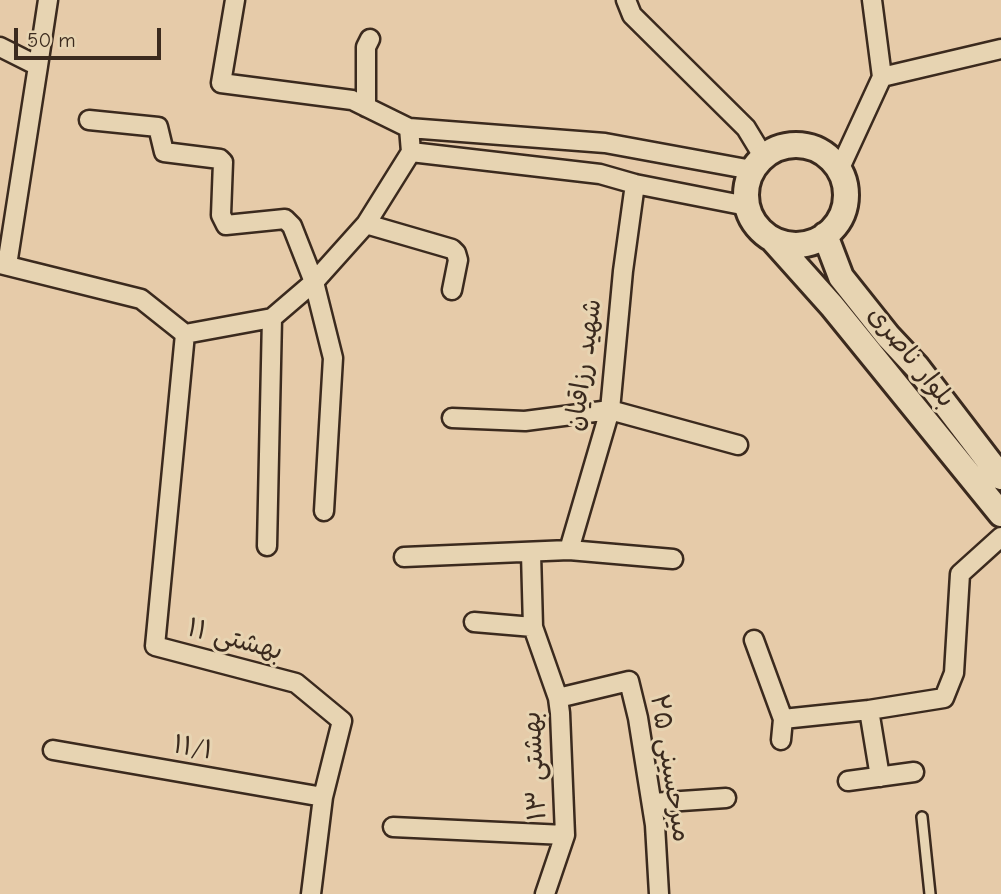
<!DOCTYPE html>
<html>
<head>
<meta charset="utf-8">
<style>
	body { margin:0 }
	#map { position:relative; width:1001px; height:894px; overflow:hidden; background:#e6cba9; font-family:"Comic Neue",sans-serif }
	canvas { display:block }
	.scale { position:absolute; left:14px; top:28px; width:147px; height:32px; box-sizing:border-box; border:4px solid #3b2a1e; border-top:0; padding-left:9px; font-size:21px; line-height:24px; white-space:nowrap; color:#3b2a1e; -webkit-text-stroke:5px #e7d4b2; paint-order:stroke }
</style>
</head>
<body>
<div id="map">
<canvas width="1001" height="894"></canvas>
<div class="scale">50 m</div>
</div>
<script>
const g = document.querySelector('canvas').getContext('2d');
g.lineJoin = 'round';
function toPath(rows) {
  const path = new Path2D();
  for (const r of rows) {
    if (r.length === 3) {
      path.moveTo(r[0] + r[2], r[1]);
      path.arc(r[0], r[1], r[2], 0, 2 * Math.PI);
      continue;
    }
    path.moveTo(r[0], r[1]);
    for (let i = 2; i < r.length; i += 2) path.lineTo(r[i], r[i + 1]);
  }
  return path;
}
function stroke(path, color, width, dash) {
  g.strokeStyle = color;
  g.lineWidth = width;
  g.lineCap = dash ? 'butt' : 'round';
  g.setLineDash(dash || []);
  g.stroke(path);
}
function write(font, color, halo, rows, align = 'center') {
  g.font = font + ' "Comic Neue","Playpen Sans Arabic",sans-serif';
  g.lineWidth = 6;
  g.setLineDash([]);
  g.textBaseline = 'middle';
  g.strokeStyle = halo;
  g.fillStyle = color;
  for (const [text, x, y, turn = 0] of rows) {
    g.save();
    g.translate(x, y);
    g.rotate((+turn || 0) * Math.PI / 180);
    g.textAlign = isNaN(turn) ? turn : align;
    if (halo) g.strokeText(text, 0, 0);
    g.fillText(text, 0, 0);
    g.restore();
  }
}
const service = toPath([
	[922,817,930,894]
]);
const minor = toPath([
	[626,0,632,15,746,128,763,156],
	[0,47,38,66,7,265],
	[38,66,48,0],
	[882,77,1001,49],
	[366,107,366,47,370,39],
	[89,120,158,127,164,152,220,159,223,162,221,215,226,225,285,219,292,226,314,282,333,358,324,511],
	[409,128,605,143,752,170],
	[411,152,600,174,635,184,747,206],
	[840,168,882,77,872,0],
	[366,224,452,249,456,253,458,260,452,290],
	[0,264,141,299,185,334,272,318,314,282,366,224,411,152,409,128,352,100,221,83,235,0],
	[185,334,155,646,296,683,342,721,323,797,311,894],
	[452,418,525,421,610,410,738,445],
	[267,546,272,318],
	[569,550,610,410,623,271,635,184],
	[531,553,533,627,558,698,560,713,565,835,545,894],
	[404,557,569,550,673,559],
	[474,622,533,627],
	[754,640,783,719,781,740],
	[558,698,629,681,638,718,655,825,659,894],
	[869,710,880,777],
	[783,719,869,710,944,698,954,673,960,574,1001,537],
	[53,750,323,797],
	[848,781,914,772],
	[652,803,726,798],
	[393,827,565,835]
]);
const secondary = toPath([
	[796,195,50],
	[825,235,841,277,888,336,917,367,1001,477],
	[773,240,832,306,1001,514]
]);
stroke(service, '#3b2a1e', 14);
stroke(minor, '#3b2a1e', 23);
stroke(secondary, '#3b2a1e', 30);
stroke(service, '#e7d4b2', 9);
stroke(minor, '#e7d4b2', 18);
stroke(secondary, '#e7d4b2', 24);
write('26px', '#3b2a1e', '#e7d4b2', [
	["بلوار ناصری",911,357,51],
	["شهید رزاقیان",584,365,-82],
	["بهشتی ۱۱",235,640,15],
	["۱۱/۱",193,748,10],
	["بهشتی ۱۳",535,766,-93],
	["میرحسینی ۲۵",670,768,81]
]);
</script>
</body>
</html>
